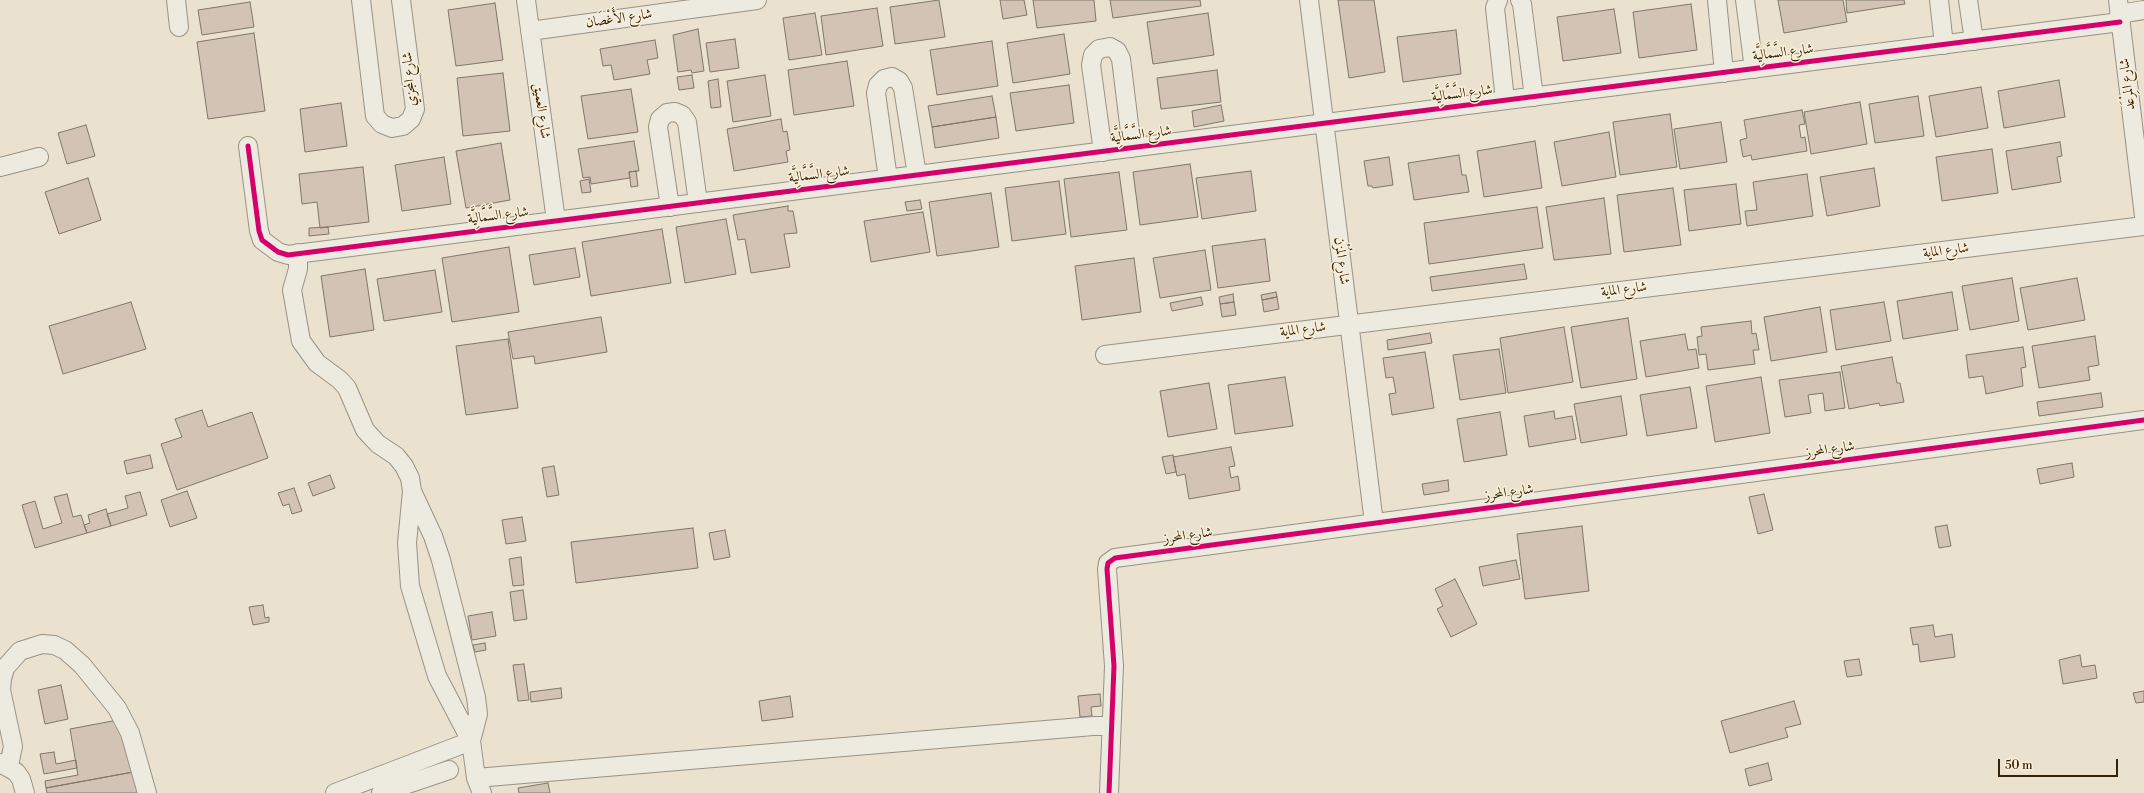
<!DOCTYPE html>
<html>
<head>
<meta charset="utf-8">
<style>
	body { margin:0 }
	#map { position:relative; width:2144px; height:793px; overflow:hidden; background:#eae2cf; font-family:"Libre Bodoni",serif }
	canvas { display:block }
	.scale { position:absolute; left:1998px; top:759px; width:120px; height:18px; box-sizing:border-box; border:2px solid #342209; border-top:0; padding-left:5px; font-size:12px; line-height:14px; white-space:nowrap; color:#342209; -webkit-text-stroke:3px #f9efd8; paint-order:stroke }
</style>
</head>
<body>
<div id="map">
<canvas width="2144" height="793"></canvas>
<div class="scale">50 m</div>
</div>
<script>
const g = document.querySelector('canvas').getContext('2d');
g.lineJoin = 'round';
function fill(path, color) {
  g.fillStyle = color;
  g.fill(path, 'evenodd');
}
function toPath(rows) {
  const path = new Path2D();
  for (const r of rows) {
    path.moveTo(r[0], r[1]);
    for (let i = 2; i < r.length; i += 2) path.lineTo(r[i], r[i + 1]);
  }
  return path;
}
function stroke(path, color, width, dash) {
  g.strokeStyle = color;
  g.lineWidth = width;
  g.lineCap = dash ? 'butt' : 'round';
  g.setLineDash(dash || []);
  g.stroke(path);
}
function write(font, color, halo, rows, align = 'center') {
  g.font = font + ' "Libre Bodoni",Amiri,serif';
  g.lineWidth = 3;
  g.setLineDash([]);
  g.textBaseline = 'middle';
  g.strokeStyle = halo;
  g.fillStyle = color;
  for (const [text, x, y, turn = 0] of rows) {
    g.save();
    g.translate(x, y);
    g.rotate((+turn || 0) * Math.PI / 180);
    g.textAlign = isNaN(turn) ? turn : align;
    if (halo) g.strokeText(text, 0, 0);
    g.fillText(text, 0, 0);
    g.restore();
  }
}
const building = toPath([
	[939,0,945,37,895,44,890,7,939,0],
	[1000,0,1024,0,1027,15,1003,19,1000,0],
	[1033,0,1094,0,1096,21,1037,28,1033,0],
	[1110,0,1200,0,1201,6,1113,18,1110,0],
	[1338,0,1374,0,1385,72,1349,78,1338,0],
	[1778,0,1843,0,1847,22,1784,33,1778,0],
	[1846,0,1904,0,1905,4,1847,13,1846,0],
	[250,2,254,27,202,35,198,10,250,2],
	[495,3,503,60,456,66,448,10,495,3],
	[1691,4,1697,50,1639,58,1633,12,1691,4],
	[877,8,883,46,826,55,821,16,877,8],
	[1614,9,1621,53,1563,61,1557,17,1614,9],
	[815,13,822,55,789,60,783,18,815,13],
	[1208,13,1214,55,1153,64,1147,22,1208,13],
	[698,29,704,71,692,73,691,70,678,72,673,35,698,29],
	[1456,30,1461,74,1403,82,1397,37,1456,30],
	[254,33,265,111,208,119,197,42,254,33],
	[1064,34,1070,74,1013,83,1007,43,1064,34],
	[735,39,739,68,710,72,706,43,735,39],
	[655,40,658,58,647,60,650,74,614,80,611,65,603,66,600,49,655,40],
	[992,41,998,86,937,95,930,50,992,41],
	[847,61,854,106,794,115,788,70,847,61],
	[1217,70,1221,102,1161,109,1157,78,1217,70],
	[503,73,510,131,463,136,457,78,503,73],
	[692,75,694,88,679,90,677,77,692,75],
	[765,75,771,116,733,122,727,81,765,75],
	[718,79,721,107,711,108,708,81,718,79],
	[2059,80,2065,117,2004,128,1998,91,2059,80],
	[1069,85,1074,123,1016,131,1010,93,1069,85],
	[1981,87,1988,128,1936,137,1929,96,1981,87],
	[631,89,638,132,588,139,581,96,631,89],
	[992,96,996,117,932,127,928,106,992,96],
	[1918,96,1924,136,1875,143,1869,104,1918,96],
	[1860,102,1867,144,1811,154,1804,112,1860,102],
	[341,103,347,146,305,152,300,109,341,103],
	[1221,105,1224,121,1194,127,1192,111,1221,105],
	[1802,110,1805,124,1799,125,1801,138,1805,137,1807,151,1752,160,1751,155,1743,157,1740,140,1747,138,1744,120,1802,110],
	[1670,114,1677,167,1620,175,1613,122,1670,114],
	[996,117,999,138,935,148,932,127,996,117],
	[781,119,783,132,787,131,790,150,786,151,788,162,734,171,727,129,781,119],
	[1721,122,1727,162,1680,169,1674,129,1721,122],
	[86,125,95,156,67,164,58,133,86,125],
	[1609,132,1616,177,1562,186,1554,142,1609,132],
	[634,141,639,171,629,172,630,178,591,184,590,177,583,178,578,149,634,141],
	[1535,141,1542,188,1484,197,1477,151,1535,141],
	[2060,142,2062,156,2057,157,2061,182,2012,190,2006,151,2060,142],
	[501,143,510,200,466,208,456,151,501,143],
	[1992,149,1998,193,1942,201,1936,157,1992,149],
	[1459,155,1462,175,1466,175,1469,192,1414,200,1408,163,1459,155],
	[444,157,451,204,402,211,395,165,444,157],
	[1389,157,1393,185,1373,188,1372,186,1368,186,1364,161,1389,157],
	[1190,164,1198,217,1140,225,1133,172,1190,164],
	[363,167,369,222,320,228,317,202,302,204,299,174,363,167],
	[1874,168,1880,206,1827,216,1820,177,1874,168],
	[636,171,638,186,631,187,629,172,636,171],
	[1251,171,1256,211,1202,219,1196,178,1251,171],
	[1119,172,1127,230,1071,237,1064,179,1119,172],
	[1807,174,1813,216,1747,226,1745,211,1757,210,1753,182,1807,174],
	[88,178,101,220,59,234,45,192,88,178],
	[589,179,591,192,582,193,580,181,589,179],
	[1059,181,1066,234,1012,241,1005,188,1059,181],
	[1736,184,1741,224,1689,231,1684,190,1736,184],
	[1673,188,1681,245,1624,252,1617,195,1673,188],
	[991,193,999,247,937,256,929,202,991,193],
	[1604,198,1611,254,1554,260,1546,207,1604,198],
	[920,200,922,209,907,211,905,202,920,200],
	[788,206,788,211,793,211,797,233,784,234,790,267,751,273,745,239,738,240,733,215,788,206],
	[1537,207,1543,248,1429,264,1424,223,1537,207],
	[923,212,930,252,871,262,864,221,923,212],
	[726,219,736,274,685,283,676,227,726,219],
	[328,227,329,234,309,236,309,228,328,227],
	[662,229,671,283,591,296,582,242,662,229],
	[1265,239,1270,281,1218,288,1212,246,1265,239],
	[509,247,519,312,452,322,442,258,509,247],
	[575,248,580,277,534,285,529,255,575,248],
	[1205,250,1211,290,1160,298,1153,258,1205,250],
	[1134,258,1141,312,1082,320,1075,266,1134,258],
	[1524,264,1527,279,1432,291,1430,277,1524,264],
	[365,269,374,330,330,337,321,276,365,269],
	[435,270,442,312,384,321,377,279,435,270],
	[2012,278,2019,321,1970,330,1962,286,2012,278],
	[2077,278,2085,320,2028,330,2020,288,2077,278],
	[1276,292,1277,297,1262,300,1261,295,1276,292],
	[1952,292,1958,330,1903,339,1897,301,1952,292],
	[1233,294,1234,302,1220,304,1219,297,1233,294],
	[1201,297,1203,305,1172,311,1170,303,1201,297],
	[1277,297,1279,309,1264,312,1262,300,1277,297],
	[131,302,146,349,63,374,49,326,131,302],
	[1234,302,1236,315,1222,317,1220,304,1234,302],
	[1884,302,1891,341,1836,350,1830,310,1884,302],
	[1820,307,1827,352,1771,361,1764,317,1820,307],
	[601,317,607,352,535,364,534,356,513,359,508,332,601,317],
	[1628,318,1637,379,1581,388,1571,327,1628,318],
	[1751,321,1752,334,1756,333,1759,350,1753,350,1755,364,1708,370,1706,354,1699,355,1697,337,1702,336,1701,327,1751,321],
	[1564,327,1573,382,1508,393,1500,338,1564,327],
	[1430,333,1432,343,1388,350,1387,340,1430,333],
	[1685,334,1688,350,1696,349,1699,368,1646,377,1640,341,1685,334],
	[2095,336,2099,365,2088,367,2090,380,2039,388,2032,346,2095,336],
	[508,339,518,408,466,415,456,346,508,339],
	[2023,347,2026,367,2021,368,2023,386,1986,394,1983,376,1969,378,1966,355,2023,347],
	[1499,349,1506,393,1460,400,1453,355,1499,349],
	[1425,352,1434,408,1392,415,1389,394,1396,393,1393,377,1386,378,1383,358,1425,352],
	[1892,357,1897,383,1900,383,1904,402,1880,406,1879,403,1849,409,1841,366,1892,357],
	[1840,372,1845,408,1825,411,1823,393,1808,395,1811,413,1785,417,1779,380,1840,372],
	[1285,377,1293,426,1235,434,1228,385,1285,377],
	[1761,377,1770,433,1715,442,1706,386,1761,377],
	[1209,383,1217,429,1168,437,1160,391,1209,383],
	[1690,387,1697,428,1647,436,1640,395,1690,387],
	[2101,393,2103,407,2039,416,2037,402,2101,393],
	[1621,396,1627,435,1581,443,1574,404,1621,396],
	[202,410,208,427,252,412,268,458,177,490,161,444,182,437,175,419,202,410],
	[1554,411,1555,419,1572,416,1576,439,1529,447,1524,416,1554,411],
	[1500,412,1507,455,1464,462,1457,419,1500,412],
	[1231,447,1235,466,1229,467,1231,478,1238,476,1240,490,1189,499,1185,474,1177,476,1173,457,1231,447],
	[150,455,153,468,127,474,124,461,150,455],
	[1173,455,1176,472,1166,474,1162,457,1173,455],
	[2072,463,2074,477,2040,484,2037,469,2072,463],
	[554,466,559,495,547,497,542,468,554,466],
	[330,475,335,488,313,496,308,483,330,475],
	[1448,480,1449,491,1424,495,1422,484,1448,480],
	[294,488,302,511,292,514,289,504,283,506,278,493,294,488],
	[187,491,197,518,170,527,161,500,187,491],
	[140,492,147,515,111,526,107,514,128,508,125,496,140,492],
	[67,494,73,517,81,515,87,533,35,548,22,505,35,501,43,529,62,523,54,497,67,494],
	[1764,494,1773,530,1758,534,1749,497,1764,494],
	[106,509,111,526,87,533,84,525,90,523,88,515,106,509],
	[522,517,526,541,506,544,502,520,522,517],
	[1947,525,1951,546,1939,548,1935,527,1947,525],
	[1582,526,1589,591,1525,599,1517,534,1582,526],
	[693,528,698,568,576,583,571,542,693,528],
	[725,530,730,557,714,560,709,533,725,530],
	[521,557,524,585,513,586,509,559,521,557],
	[1516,560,1520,579,1483,586,1479,567,1516,560],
	[1455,579,1477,624,1451,637,1437,609,1443,606,1435,589,1455,579],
	[523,590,527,619,514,621,510,592,523,590],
	[263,605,265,618,269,617,269,622,253,625,249,607,263,605],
	[492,612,496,636,472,640,468,616,492,612],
	[1933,625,1935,637,1952,634,1955,657,1920,662,1918,644,1913,645,1910,628,1933,625],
	[485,643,486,650,475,652,473,645,485,643],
	[2080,655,2082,667,2095,665,2097,678,2063,684,2059,660,2080,655],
	[1859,659,1862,675,1847,677,1844,661,1859,659],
	[524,664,529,700,518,701,513,665,524,664],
	[61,685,68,719,45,724,38,690,61,685],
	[561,688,562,698,531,702,530,692,561,688],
	[2144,691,2144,702,2136,703,2133,693,2144,691],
	[1100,694,1101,706,1091,707,1092,716,1080,717,1078,696,1100,694],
	[790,696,793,717,762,721,759,701,790,696],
	[1794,701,1801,724,1785,728,1788,737,1730,753,1721,721,1794,701],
	[123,719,133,772,46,788,45,781,78,775,70,729,123,719],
	[54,752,56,764,76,760,77,768,44,774,40,754,54,752],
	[1768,763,1772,780,1749,786,1745,769,1768,763],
	[139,771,143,793,47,793,46,788,139,771],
	[548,783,550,793,519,793,518,788,548,783]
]);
fill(building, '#d2c3b5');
stroke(building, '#7e776a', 1);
const minor = toPath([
	[176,0,179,27],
	[361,0,375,116,382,124,392,128,403,126,411,119,415,109,401,0],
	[526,0,556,221],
	[1309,0,1374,523],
	[1498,0,1495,8,1505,100],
	[1520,0,1522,4,1534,97],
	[1717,0,1724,73],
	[1745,0,1754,69],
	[1939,0,1944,45],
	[1968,0,1974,41],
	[2118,0,2144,216],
	[2119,14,2144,10],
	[530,31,757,0],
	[248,146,259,231,262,240,278,252,288,255,2120,22],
	[1103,152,1091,65,1093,55,1099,49,1110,47,1117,51,1121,59,1132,148],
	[0,167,39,157],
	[888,179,876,93,878,85,884,79,892,77,899,81,903,88,917,175],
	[670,207,658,127,660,119,667,113,675,112,682,115,687,122,698,203],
	[298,253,298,269,292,290,301,341,317,363,340,380,347,388,365,430,378,444,396,456,404,466,410,478,412,491,433,536,441,560,476,697,478,714,471,741,335,793],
	[1105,355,2144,226],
	[412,491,407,543,410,586,437,676,471,741,476,778,482,793],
	[0,763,16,772,21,779,25,793],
	[9,766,13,746,1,690,2,679,5,668,20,651,42,644,54,645,65,650,82,665,117,708,130,733,147,793],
	[476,778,1093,726,1111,726],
	[381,793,449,770],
	[1109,793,1114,666,1107,569,1108,563,1115,558,2144,420]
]);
stroke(minor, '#999284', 20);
stroke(minor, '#edeae0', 18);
stroke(toPath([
	[248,146,259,231,262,240,278,252,288,255,2120,22],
	[1109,793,1114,666,1107,569,1108,563,1115,558,2144,420]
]), '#d6006c', 5);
write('14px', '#342209', '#f9efd8', [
	["شارع الأَغْصَان",619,19,-8],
	["شارع السَّمَّالِيَّة",1783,53,-7],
	["شارع المجزي",410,79,-95],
	["شارع المِرْعَد",2128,84,-97],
	["شارع السَّمَّالِيَّة",1462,94,-7],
	["شارع العميق",541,111,82],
	["شارع السَّمَّالِيَّة",1141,135,-7],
	["شارع السَّمَّالِيَّة",819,175,-7],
	["شارع السَّمَّالِيَّة",498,216,-7],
	["شارع الماية",1946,251,-7],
	["شارع المُزْن",1341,261,83],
	["شارع الماية",1624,290,-7],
	["شارع الماية",1303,330,-7],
	["شارع المحرز",1830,450,-8],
	["شارع المحرز",1509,493,-8],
	["شارع المحرز",1188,536,-8]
]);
</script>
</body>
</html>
